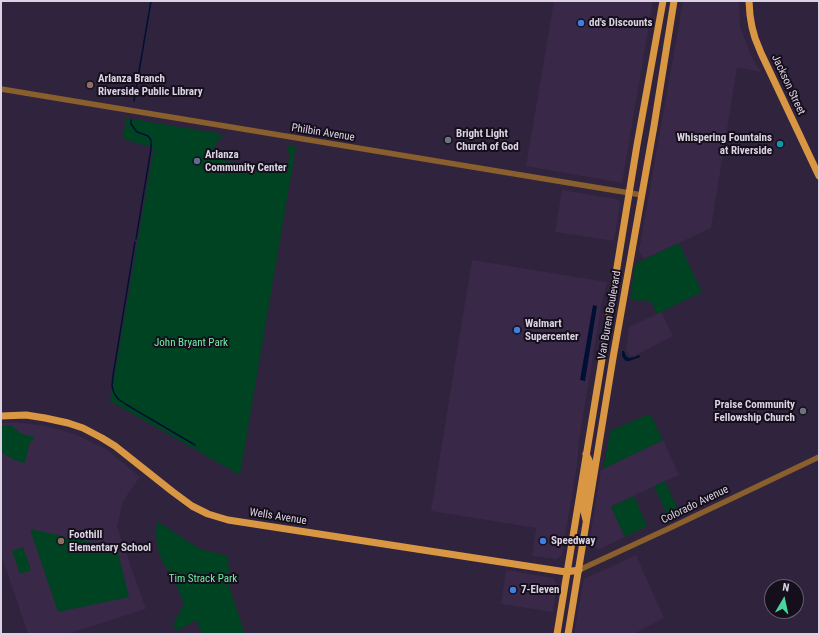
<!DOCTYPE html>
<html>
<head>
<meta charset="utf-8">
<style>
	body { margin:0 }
	#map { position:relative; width:820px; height:635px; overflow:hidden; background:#30233d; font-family:"Roboto Condensed",sans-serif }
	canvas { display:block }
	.frame { position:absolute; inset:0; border:2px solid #dbd3e4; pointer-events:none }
	.north { position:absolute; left:764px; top:579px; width:40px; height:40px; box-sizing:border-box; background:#150f1b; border:1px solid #645d6b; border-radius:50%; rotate:9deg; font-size:11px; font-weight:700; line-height:16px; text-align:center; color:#dbd3e4 }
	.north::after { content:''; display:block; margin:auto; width:14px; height:18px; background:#48d49d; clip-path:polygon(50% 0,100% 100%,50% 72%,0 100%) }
</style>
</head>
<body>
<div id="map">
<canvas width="820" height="635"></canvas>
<div class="frame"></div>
<div class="north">N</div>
</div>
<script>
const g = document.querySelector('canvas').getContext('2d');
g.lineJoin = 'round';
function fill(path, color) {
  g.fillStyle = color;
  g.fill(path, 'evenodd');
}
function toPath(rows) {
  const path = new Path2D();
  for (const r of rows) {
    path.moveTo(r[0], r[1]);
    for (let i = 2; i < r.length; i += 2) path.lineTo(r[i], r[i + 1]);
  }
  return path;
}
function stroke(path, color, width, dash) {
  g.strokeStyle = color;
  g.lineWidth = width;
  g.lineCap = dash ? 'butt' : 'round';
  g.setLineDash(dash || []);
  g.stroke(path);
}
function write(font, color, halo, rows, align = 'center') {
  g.font = font + ' "Roboto Condensed",sans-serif';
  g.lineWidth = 4;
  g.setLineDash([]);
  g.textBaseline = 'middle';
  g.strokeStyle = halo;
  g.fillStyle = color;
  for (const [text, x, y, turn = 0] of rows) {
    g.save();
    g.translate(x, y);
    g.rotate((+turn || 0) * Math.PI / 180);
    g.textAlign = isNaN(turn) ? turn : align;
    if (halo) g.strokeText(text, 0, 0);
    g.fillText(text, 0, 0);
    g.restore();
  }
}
fill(toPath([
	[554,1,653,1,622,183,526,166],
	[683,1,739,1,740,26,751,55,757,66,761,72,737,67,711,228,644,259,639,251],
	[562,190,616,199,618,200,620,204,614,241,555,232],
	[472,260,607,282,601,306,589,380,579,440,577,465,562,555,559,557,557,559,532,556,536,528,431,511],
	[661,312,673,336,634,356,629,355,626,350,629,327],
	[14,422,46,426,75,434,106,449,140,477,123,501,117,527,146,609,67,634,28,634,1,554,1,423],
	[663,440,679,475,611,506,625,537,598,550,597,548,589,544,601,470],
	[636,555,664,618,634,634,574,634,584,579],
	[506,570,553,578,557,585,553,612,501,604]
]), '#392848');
fill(toPath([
	[126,118,222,134,221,140,217,140,215,151,219,152,222,156,225,157,224,161,287,171,290,152,288,151,287,149,287,145,296,146,240,475,110,401,154,147,143,145,123,139],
	[679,243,702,292,657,314,651,301,630,300,635,264],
	[650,414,663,440,603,469,610,433,609,431],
	[11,425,20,433,28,436,34,436,32,441,30,441,25,463,14,460,1,452,1,426],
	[665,481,679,512,668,517,654,486],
	[634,496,647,526,625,537,611,507],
	[157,521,200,549,228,556,230,589,245,634,202,634,196,620,177,631,173,625,184,604,173,577,163,563,157,547,156,533],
	[30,529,117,548,129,597,58,612],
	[23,547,31,570,20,574,12,551]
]), '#004323');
fill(toPath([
	[593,305,597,306,585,381,580,380],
	[622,351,624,351,626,356,629,358,635,357,639,355,640,357,629,361,626,361,624,359,622,356]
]), '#001034');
stroke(toPath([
	[134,101,151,1],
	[131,120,131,124,137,132,143,134,148,136,151,140,151,149,136,239],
	[135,242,113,376,112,386,114,393,118,399,127,405,195,445]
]), '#001034', 1.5);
stroke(toPath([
	[1,89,642,195],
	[579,570,672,527,819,457]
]), '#885f2d', 5.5);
stroke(toPath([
	[749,1,750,15,752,27,755,38,761,53,819,176],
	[1,416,26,415,45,418,68,423,83,428,102,438,115,446,173,492,192,506,208,514,228,520,566,572,579,570],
	[586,454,589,460,590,466,583,508,586,520],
	[557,634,637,145,663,1],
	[568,634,613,358,654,126,674,1]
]), '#da9743', 7);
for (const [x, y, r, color] of [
	[581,23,4,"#3f7fe0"],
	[90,85,4,"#8d6e63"],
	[448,140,4,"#6b7280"],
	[780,144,4,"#0f9aa8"],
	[197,161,4,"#5c6f8a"],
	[517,330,4,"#3f7fe0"],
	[803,411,4,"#6b7280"],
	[61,541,4,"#8d6e63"],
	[543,541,4,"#3f7fe0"],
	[513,590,4,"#3f7fe0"]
]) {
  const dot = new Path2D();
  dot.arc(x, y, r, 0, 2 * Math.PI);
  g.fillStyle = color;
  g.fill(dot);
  stroke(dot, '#150f1b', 1.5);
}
write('bold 11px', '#dbd3e4', '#150f1b', [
	["dd's Discounts",589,23],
	["Arlanza Branch",98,79],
	["Riverside Public Library",98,92],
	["Bright Light",456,134],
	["Church of God",456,147],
	["Whispering Fountains",772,138,"right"],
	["at Riverside",772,151,"right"],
	["Arlanza",205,155],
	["Community Center",205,168],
	["Walmart",525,324],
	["Supercenter",525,337],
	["Praise Community",795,405,"right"],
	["Fellowship Church",795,418,"right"],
	["Foothill",69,535],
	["Elementary School",69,548],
	["Speedway",551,541],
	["7-Eleven",521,590]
], 'left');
write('11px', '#dbd3e4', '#150f1b', [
	["Jackson Street",788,85,65],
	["Philbin Avenue",323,133,9],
	["Van Buren Boulevard",610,315,-80],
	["Colorado Avenue",695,505,-26],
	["Wells Avenue",278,517,9]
]);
write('11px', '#6ef1a6', '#150f1b', [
	["John Bryant Park",191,343],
	["Tim Strack Park",203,579]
]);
</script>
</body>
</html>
